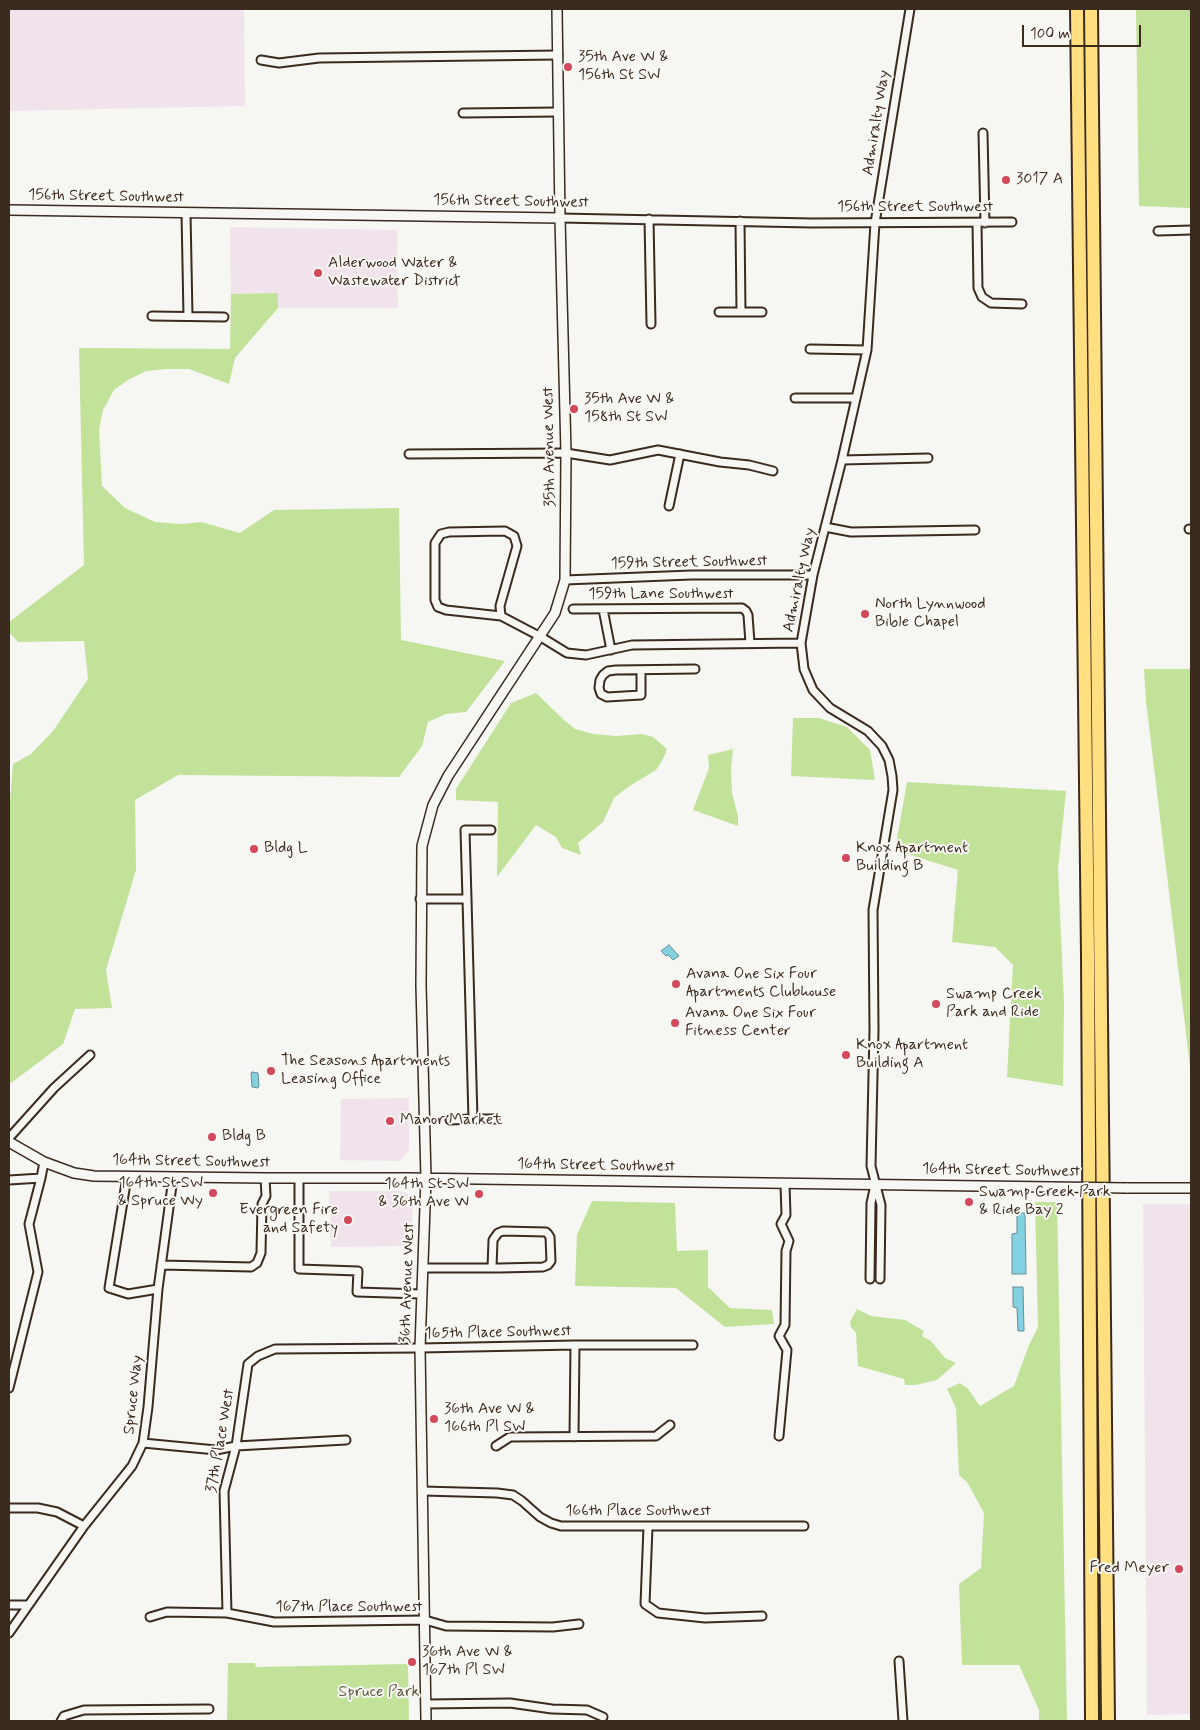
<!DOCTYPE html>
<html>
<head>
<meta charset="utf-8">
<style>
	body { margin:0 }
	#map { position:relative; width:1200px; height:1730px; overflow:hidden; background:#f6f6f2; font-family:Mynerve,sans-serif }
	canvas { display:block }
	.frame { position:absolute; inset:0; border:10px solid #3b2a1e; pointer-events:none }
	.scale { position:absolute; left:1022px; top:25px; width:119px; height:22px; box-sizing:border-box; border:2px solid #3b2a1e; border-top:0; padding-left:6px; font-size:15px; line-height:18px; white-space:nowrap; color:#3b2a1e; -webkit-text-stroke:4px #f6f6f2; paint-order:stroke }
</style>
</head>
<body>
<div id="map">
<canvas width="1200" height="1730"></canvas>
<div class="frame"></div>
<div class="scale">100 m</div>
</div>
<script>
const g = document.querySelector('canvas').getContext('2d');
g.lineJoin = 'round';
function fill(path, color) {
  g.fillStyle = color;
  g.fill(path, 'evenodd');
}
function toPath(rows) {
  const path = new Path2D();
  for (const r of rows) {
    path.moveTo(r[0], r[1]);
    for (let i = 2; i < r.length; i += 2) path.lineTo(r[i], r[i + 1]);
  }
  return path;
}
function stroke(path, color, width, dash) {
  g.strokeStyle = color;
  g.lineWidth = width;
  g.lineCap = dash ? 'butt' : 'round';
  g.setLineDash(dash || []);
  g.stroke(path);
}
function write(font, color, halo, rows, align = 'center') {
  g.font = font + ' Mynerve,sans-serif';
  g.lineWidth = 4;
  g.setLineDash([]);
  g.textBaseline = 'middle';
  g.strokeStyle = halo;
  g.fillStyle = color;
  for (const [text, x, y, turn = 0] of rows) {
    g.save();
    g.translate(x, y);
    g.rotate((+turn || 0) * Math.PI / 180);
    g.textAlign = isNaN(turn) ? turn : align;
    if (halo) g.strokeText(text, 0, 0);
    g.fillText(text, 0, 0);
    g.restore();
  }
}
fill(toPath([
	[9,9,244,9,245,106,9,111],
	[230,227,397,230,398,308,278,308,278,293,231,294],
	[409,1098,409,1150,400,1161,340,1160,341,1099],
	[329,1191,402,1191,408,1194,413,1203,411,1246,331,1247],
	[1143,1204,1191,1204,1191,1714,1147,1715]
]), '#f1e3eb');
fill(toPath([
	[1136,9,1191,9,1191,208,1139,206],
	[278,293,278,308,235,358,229,384,189,369,167,369,146,371,128,380,114,390,103,410,99,430,102,486,125,508,155,522,182,524,201,522,240,533,274,510,399,508,401,640,505,661,466,712,446,714,428,722,422,746,399,777,178,775,135,800,136,870,106,970,112,1008,75,1009,63,1044,11,1083,9,1081,9,813,13,764,31,754,53,731,88,679,84,641,18,642,9,632,9,622,84,565,79,348,230,349,231,294],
	[1144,669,1191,669,1191,1075,1146,701],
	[536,693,564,720,575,729,593,734,616,736,642,734,653,737,667,749,663,759,656,770,628,787,614,798,603,822,578,843,581,855,562,848,556,837,536,825,497,877,498,802,456,800,456,789,511,703],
	[793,718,819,718,847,727,870,750,875,780,791,776],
	[733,749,731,769,732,793,738,816,738,826,693,810,709,768,708,755],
	[907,782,1066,791,1058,869,1064,1003,1063,1086,1007,1077,1013,965,995,947,952,942,958,870,895,850],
	[592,1201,675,1203,677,1251,708,1250,708,1287,730,1308,772,1310,774,1324,725,1327,676,1288,575,1286,577,1235],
	[1035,1202,1057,1202,1067,1721,1039,1721,1039,1710,1019,1665,962,1665,959,1584,981,1568,984,1513,967,1482,959,1475,956,1408,947,1389,960,1383,968,1389,980,1406,1014,1386,1029,1345,1038,1327],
	[857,1309,871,1316,905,1320,924,1331,922,1336,931,1341,945,1358,956,1363,937,1380,916,1385,905,1385,904,1379,858,1366,856,1333,851,1327,850,1322],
	[228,1663,255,1663,256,1667,408,1664,409,1721,227,1721]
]), '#c2e29a');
const water = toPath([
	[669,945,679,956,673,960,668,955,666,956,661,951,669,945],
	[252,1072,258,1073,259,1086,258,1088,252,1087,251,1073,252,1072],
	[1017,1213,1025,1213,1026,1274,1012,1274,1012,1234,1017,1233,1017,1213],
	[1013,1287,1023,1287,1024,1331,1018,1331,1017,1308,1013,1307,1013,1287]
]);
fill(water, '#84d1e2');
stroke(water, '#678e94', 1);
const minor = toPath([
	[261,60,279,63,319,58,558,55],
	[463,113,558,112],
	[983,133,985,223],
	[186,213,188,316],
	[560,218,812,223,1012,222],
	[649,219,651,324],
	[740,221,741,312],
	[977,223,978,288,982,297,991,303,1022,304],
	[1158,231,1191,230],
	[719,312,762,312],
	[152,316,224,317],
	[810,349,867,350],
	[795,398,856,398],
	[409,454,566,453,610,460,658,450,720,462,749,465,773,471],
	[842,460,928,458],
	[669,506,680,454],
	[825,527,851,532,975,530],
	[1189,529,1191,529],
	[565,580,691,575,813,575],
	[573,609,742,608,746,611,748,615,750,643],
	[603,609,611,650],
	[501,616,500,606,517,546,514,536,505,531,449,532,441,534,435,543,435,600,438,607,446,610,501,616,541,637,567,653,586,655,632,645,801,643],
	[641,670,641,695,607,697,601,694,599,688,600,680,603,675,608,671,616,670,695,669],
	[420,899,467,899,473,1119,495,1119],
	[467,899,465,830,491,830],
	[450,1120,473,1119],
	[9,1138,54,1088,90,1055],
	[127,1177,109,1288,128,1294,158,1289],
	[299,1178,299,1269,358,1271,357,1292,422,1294],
	[9,1180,41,1178,44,1162],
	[161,1265,251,1267,257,1263,261,1253,262,1204,266,1196,265,1178],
	[423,1268,500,1268,543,1267,548,1265,551,1261,550,1237,548,1234,546,1232,503,1231,498,1233,493,1240,492,1268],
	[870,1279,871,1203,875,1185],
	[880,1279,881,1205,871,1166,874,1030,873,910,893,790,892,776,889,760,882,746,868,731,830,708,813,690,804,669,801,643,813,575,842,460,867,350,875,223,910,9],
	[9,1388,38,1272,29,1224,41,1178],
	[779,1436,787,1350,779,1336,785,1325,786,1251,789,1241,781,1224,786,1215,785,1184],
	[574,1437,575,1345],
	[143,1443,216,1450,236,1446,346,1440],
	[496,1446,510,1437,656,1436,670,1425],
	[423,1491,497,1493,513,1495,522,1501,540,1517,551,1523,561,1526,804,1526],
	[9,1508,38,1508,57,1512,84,1526],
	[648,1527,645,1604,658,1613,705,1618,762,1616],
	[9,1605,27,1605],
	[227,1613,224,1491,236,1446,248,1364,258,1356,275,1349,420,1348,575,1345,693,1345],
	[150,1617,167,1612,227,1613,274,1622,425,1620,446,1626,553,1627,579,1624],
	[9,1633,84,1526,132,1466,143,1443,148,1407,158,1289,173,1178],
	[899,1661,903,1721],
	[426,1704,510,1703,552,1709,587,1710,603,1717],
	[61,1721,64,1716,84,1710,209,1709]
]);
const tertiary = toPath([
	[9,210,560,218],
	[426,1178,421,985,422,846,433,805,448,776,555,613,565,580,566,453,560,218,557,9]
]);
const secondary = toPath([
	[9,1142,44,1162,74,1173,94,1176,265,1178,407,1178,1052,1187],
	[426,1178,420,1348,426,1721],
	[1127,1188,1191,1188]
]);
const motorway = toPath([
	[1077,9,1088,955,1092,1721],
	[1091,9,1108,1721]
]);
stroke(minor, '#3b2a1e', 11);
stroke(tertiary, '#3b2a1e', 12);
stroke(secondary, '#3b2a1e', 12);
stroke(motorway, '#3b2a1e', 16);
stroke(minor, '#f6f6f2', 7);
stroke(tertiary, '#f6f6f2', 9);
stroke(secondary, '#f6f6f2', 9);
stroke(motorway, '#ffdf80', 12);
const secondaryBridge = toPath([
	[1052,1187,1127,1188]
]);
stroke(secondaryBridge, '#3b2a1e', 12, []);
stroke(secondaryBridge, '#f6f6f2', 9);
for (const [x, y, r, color] of [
	[568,67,5,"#d1495b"],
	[1006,180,5,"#d1495b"],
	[318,273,5,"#d1495b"],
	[574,409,5,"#d1495b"],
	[865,614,5,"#d1495b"],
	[254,849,5,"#d1495b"],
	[846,858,5,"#d1495b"],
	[676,984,5,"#d1495b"],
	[936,1004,5,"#d1495b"],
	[675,1023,5,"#d1495b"],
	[846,1055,5,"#d1495b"],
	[271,1071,5,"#d1495b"],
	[390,1121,5,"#d1495b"],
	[212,1137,5,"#d1495b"],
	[213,1193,5,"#d1495b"],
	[479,1194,5,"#d1495b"],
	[969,1202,5,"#d1495b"],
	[348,1220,5,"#d1495b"],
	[434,1419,5,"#d1495b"],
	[1179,1569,5,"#d1495b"],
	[412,1662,5,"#d1495b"]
]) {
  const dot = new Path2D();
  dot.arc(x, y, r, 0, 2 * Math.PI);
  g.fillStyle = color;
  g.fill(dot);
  stroke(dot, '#f6f6f2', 2);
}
write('16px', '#3b2a1e', '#f6f6f2', [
	["35th Ave W &",578,58],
	["156th St SW",578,76],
	["3017 A",1016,180],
	["Alderwood Water &",328,264],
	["Wastewater District",328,282],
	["35th Ave W &",584,400],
	["158th St SW",584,418],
	["North Lynnwood",875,605],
	["Bible Chapel",875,623],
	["Bldg L",264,849],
	["Knox Apartment",856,849],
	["Building B",856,867],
	["Avana One Six Four",686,975],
	["Apartments Clubhouse",686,993],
	["Swamp Creek",946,995],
	["Park and Ride",946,1013],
	["Avana One Six Four",685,1014],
	["Fitness Center",685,1032],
	["Knox Apartment",856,1046],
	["Building A",856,1064],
	["The Seasons Apartments",281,1062],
	["Leasing Office",281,1080],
	["Manor Market",400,1121],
	["Bldg B",222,1137],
	["164th St SW",203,1184,"right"],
	["& Spruce Wy",203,1202,"right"],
	["164th St SW",469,1185,"right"],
	["& 36th Ave W",469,1203,"right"],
	["Swamp Creek Park",979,1193],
	["& Ride Bay 2",979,1211],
	["Evergreen Fire",338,1211,"right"],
	["and Safety",338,1229,"right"],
	["36th Ave W &",444,1410],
	["166th Pl SW",444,1428],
	["Fred Meyer",1169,1569,"right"],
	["36th Ave W &",422,1653],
	["167th Pl SW",422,1671]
], 'left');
write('16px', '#3b2a1e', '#f6f6f2', [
	["Admiralty Way",877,123,-81],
	["156th Street Southwest",106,197,1],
	["156th Street Southwest",511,202,1],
	["156th Street Southwest",915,208],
	["35th Avenue West",550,447,-91],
	["159th Street Southwest",689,563,-1],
	["Admiralty Way",800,580,-78],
	["159th Lane Southwest",661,595],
	["164th Street Southwest",191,1162,1],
	["164th Street Southwest",596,1166,1],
	["164th Street Southwest",1001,1171,1],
	["36th Avenue West",408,1283,-88],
	["165th Place Southwest",498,1333,-1],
	["Spruce Way",134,1395,-84],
	["37th Place West",221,1441,-80],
	["166th Place Southwest",638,1512],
	["167th Place Southwest",349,1608]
]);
write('16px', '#5d583d', '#f6f6f2', [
	["Spruce Park",379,1693]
]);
</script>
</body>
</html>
